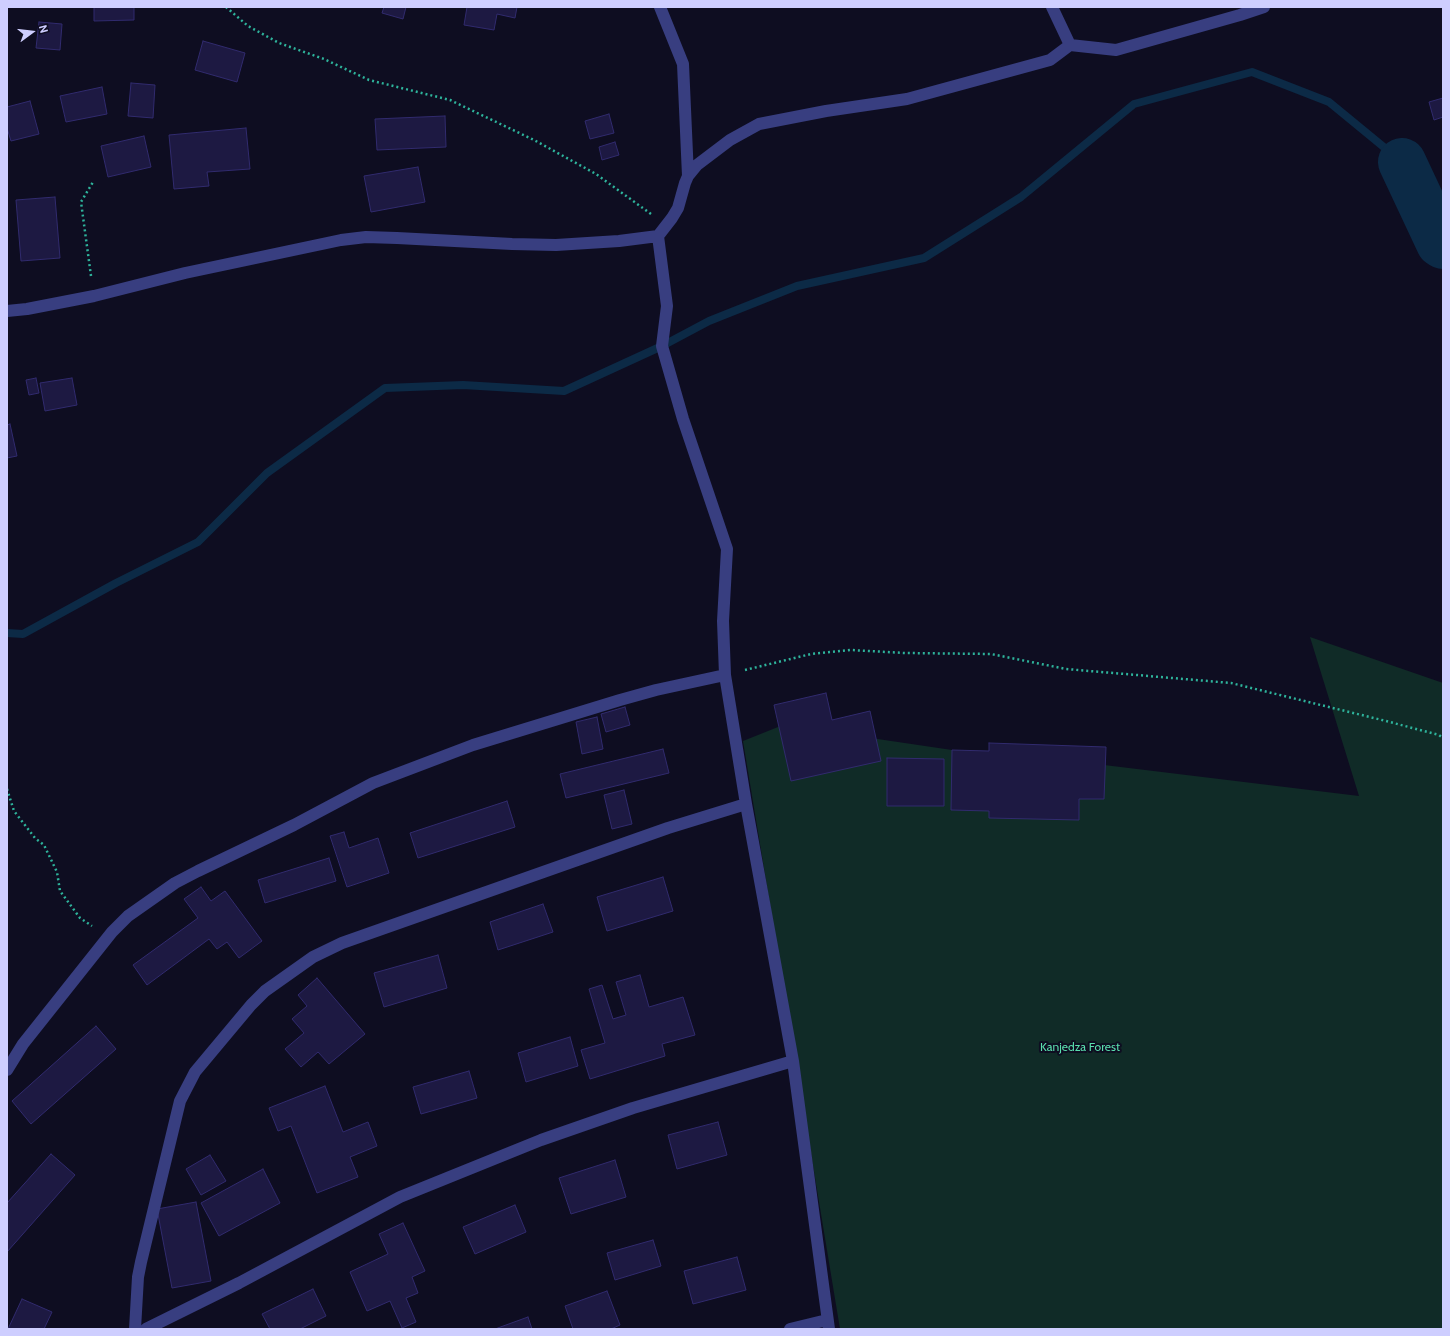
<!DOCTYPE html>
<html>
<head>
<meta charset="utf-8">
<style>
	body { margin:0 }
	#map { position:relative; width:1450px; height:1336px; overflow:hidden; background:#0e0d21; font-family:Cabin,sans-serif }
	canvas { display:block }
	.frame { position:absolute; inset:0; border:8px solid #ceceff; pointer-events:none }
	.north { position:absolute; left:12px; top:12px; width:40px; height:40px; -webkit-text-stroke:3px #0e0d21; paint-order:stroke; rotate:75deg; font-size:11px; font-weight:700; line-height:16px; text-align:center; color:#ceceff }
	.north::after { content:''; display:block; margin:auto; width:14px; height:18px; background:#ceceff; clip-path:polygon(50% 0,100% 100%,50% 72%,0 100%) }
</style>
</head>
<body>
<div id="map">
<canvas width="1450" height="1336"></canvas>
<div class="frame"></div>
<div class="north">N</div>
</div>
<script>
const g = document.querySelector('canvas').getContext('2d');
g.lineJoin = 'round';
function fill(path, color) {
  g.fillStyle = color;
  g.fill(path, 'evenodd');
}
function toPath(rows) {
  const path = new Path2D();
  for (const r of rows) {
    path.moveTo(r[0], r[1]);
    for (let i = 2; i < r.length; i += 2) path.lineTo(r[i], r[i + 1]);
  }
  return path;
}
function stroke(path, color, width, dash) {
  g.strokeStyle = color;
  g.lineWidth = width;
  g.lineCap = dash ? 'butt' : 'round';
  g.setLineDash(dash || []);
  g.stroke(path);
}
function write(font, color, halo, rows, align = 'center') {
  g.font = font + ' Cabin,sans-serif';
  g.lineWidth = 4;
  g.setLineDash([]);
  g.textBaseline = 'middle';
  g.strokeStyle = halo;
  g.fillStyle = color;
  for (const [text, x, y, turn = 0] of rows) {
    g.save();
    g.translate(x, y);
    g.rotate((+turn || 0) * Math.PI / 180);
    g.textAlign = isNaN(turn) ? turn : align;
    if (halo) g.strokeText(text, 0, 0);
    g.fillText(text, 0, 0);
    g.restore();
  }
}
fill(toPath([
	[1310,637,1443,683,1443,1329,840,1329,743,741,783,725,952,750,989,751,1359,796]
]), '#102b27');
stroke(toPath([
	[7,633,23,634,116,583,198,542,267,473,385,388,463,385,564,391,662,346,709,321,797,286,924,258,1021,197,1134,104,1252,72,1329,102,1402,162]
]), '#0c2a46', 8);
stroke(toPath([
	[1402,162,1440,243,1443,245]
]), '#0c2a46', 48);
const building = toPath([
	[94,7,134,7,134,20,94,21,94,7],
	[384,7,406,7,403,19,382,13,384,7],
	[467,7,517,7,515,18,497,14,494,30,464,25,467,7],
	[39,22,62,24,60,50,36,48,39,22],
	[203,41,245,53,237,82,195,70,203,41],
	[131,83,155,85,153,118,128,116,131,83],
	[102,87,107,114,66,122,60,96,102,87],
	[1443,98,1443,117,1434,120,1429,102,1443,98],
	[30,101,39,134,11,141,7,128,7,107,30,101],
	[609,114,614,133,590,139,585,121,609,114],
	[445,116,446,147,377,150,375,119,445,116],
	[246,128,250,169,207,172,209,186,174,189,169,135,246,128],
	[144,136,151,167,108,177,101,146,144,136],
	[615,142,619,155,602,160,599,147,615,142],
	[418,167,425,202,371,212,364,176,418,167],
	[55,197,60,258,21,261,16,200,55,197],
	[36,378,39,393,29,395,26,380,36,378],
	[72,378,77,405,45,411,40,383,72,378],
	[10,424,17,456,7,458,7,425,10,424],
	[826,693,832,720,870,711,881,761,791,781,774,705,826,693],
	[625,707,630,725,606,732,601,714,625,707],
	[597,717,603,749,582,754,576,722,597,717],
	[989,743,1106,747,1104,799,1079,799,1079,820,989,818,989,811,951,810,952,750,989,751,989,743],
	[663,749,669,773,566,798,560,774,663,749],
	[887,758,944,759,944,806,887,806,887,758],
	[624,790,632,824,612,829,604,795,624,790],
	[507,801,515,827,418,858,410,833,507,801],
	[344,832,349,848,378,838,389,873,347,887,330,836,344,832],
	[329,858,336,881,265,903,258,880,329,858],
	[663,877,673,911,607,931,597,897,663,877],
	[201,887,211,901,225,891,262,941,239,958,227,942,217,949,209,939,147,985,133,965,198,918,184,899,201,887],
	[543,904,553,932,498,950,490,922,543,904],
	[438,955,447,988,384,1007,374,973,438,955],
	[640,975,649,1007,683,997,695,1035,662,1044,665,1056,590,1079,581,1050,605,1043,589,989,602,985,613,1019,626,1015,616,982,640,975],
	[317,978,365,1034,329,1064,318,1052,301,1067,285,1049,304,1033,292,1019,307,1006,298,995,317,978],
	[96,1026,116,1049,31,1124,12,1101,96,1026],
	[570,1037,578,1066,526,1082,518,1053,570,1037],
	[469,1071,477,1098,421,1114,413,1087,469,1071],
	[325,1086,343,1132,368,1122,377,1146,350,1157,358,1177,317,1193,291,1126,278,1131,269,1108,325,1086],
	[718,1122,727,1155,677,1169,668,1135,718,1122],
	[51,1154,75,1175,7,1252,7,1203,51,1154],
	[210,1155,226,1181,201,1195,186,1169,210,1155],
	[615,1160,626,1197,571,1214,559,1178,615,1160],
	[263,1169,280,1203,219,1236,201,1203,263,1169],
	[196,1202,211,1281,172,1288,157,1209,196,1202],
	[515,1205,526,1232,475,1254,463,1227,515,1205],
	[403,1223,425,1271,412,1277,418,1293,406,1298,416,1322,402,1328,390,1301,367,1311,350,1272,388,1254,379,1234,403,1223],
	[653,1240,661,1266,615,1280,607,1253,653,1240],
	[737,1257,746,1290,693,1304,684,1271,737,1257],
	[313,1289,326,1316,300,1329,270,1329,262,1314,313,1289],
	[607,1291,620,1325,611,1329,573,1329,565,1306,607,1291],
	[22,1299,52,1312,44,1329,8,1329,22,1299],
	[528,1317,532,1329,495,1329,528,1317]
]);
fill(building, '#1d1942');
stroke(building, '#312b6e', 1);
stroke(toPath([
	[226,7,248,26,279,43,324,59,369,80,450,100,534,140,596,174,651,214],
	[91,276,81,202,93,182],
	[745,670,811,654,851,650,905,653,991,654,1066,669,1231,683,1386,721,1439,735,1443,738],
	[7,789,14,811,35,838,44,845,57,872,60,891,80,918,92,926]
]), '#2eb39b', 2.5, [2, 3]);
stroke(toPath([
	[1052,7,1070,45],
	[688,176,697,165,730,140,759,124,826,111,907,99,1050,60,1070,45,1116,50,1240,15,1264,7],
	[658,236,667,306,662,346,683,419,727,549,723,621,725,675,746,804,793,1061,829,1329],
	[7,311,27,309,94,296,185,273,341,240,366,237,397,238,512,244,556,245,619,241,658,236,672,218,678,208,685,183,688,176,683,64,660,7],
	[7,1070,23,1044,112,932,128,916,175,883,198,871,294,825,373,783,473,745,620,700,656,690,725,675],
	[135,1329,138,1277,141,1262,180,1101,195,1072,251,1005,265,991,313,957,342,943,668,828,746,804],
	[146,1329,239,1283,400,1197,541,1140,633,1108,793,1061],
	[790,1329,827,1320]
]), '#383e80', 12);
write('12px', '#5adfae', '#0e0d21', [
	["Kanjedza Forest",1080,1047]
]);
</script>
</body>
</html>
